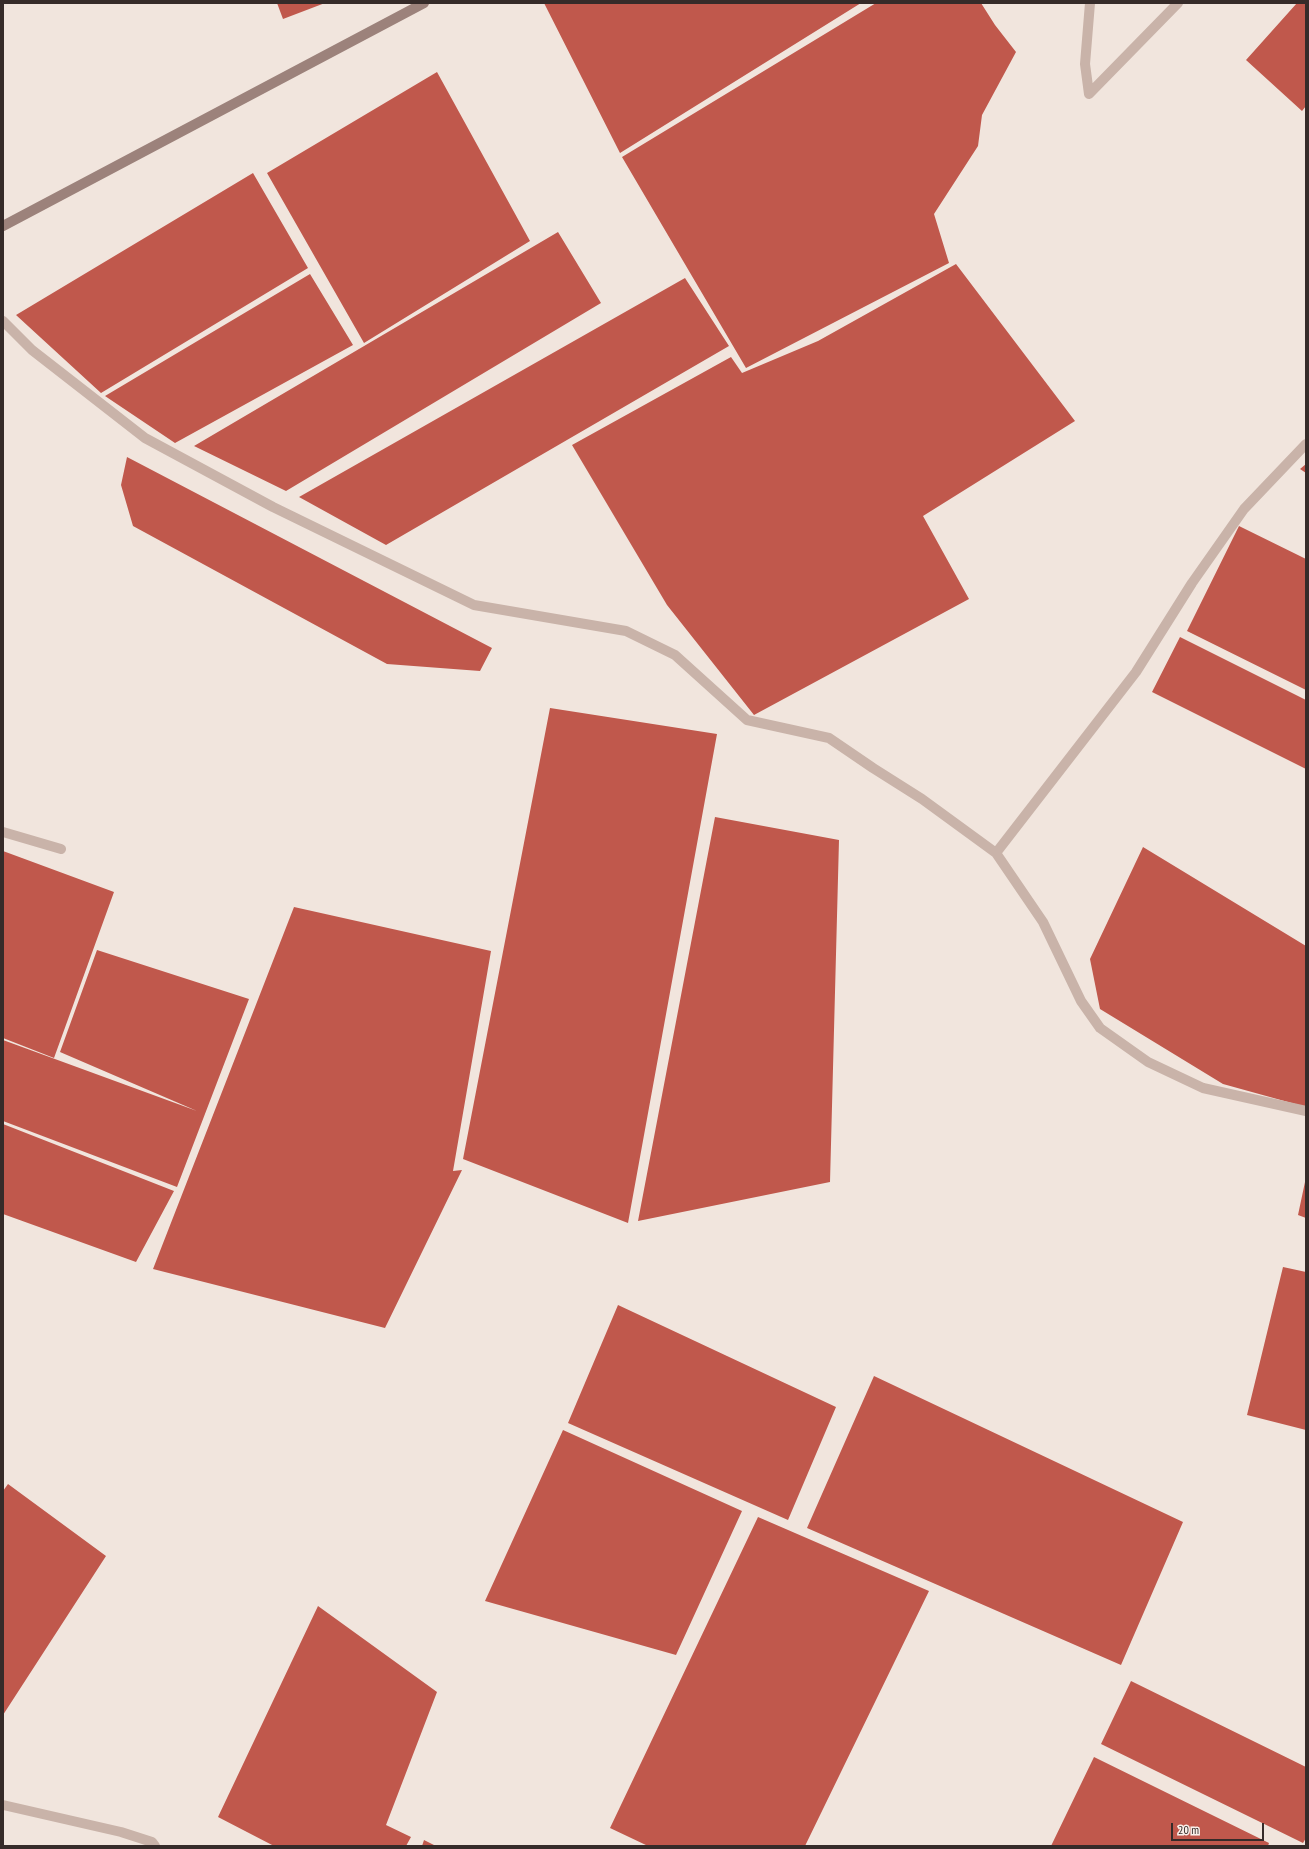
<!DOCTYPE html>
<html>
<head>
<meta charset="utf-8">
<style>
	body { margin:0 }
	#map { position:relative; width:1309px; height:1849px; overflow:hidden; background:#f1e5dd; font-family:"PT Sans Narrow",sans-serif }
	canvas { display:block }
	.frame { position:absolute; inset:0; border:4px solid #362b29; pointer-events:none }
	.scale { position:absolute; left:1171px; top:1823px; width:93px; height:18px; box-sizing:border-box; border:2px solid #362b29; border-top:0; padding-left:5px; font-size:12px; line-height:14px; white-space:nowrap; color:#362b29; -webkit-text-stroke:3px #f9efe9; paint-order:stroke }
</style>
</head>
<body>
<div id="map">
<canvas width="1309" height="1849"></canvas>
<div class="frame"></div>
<div class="scale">20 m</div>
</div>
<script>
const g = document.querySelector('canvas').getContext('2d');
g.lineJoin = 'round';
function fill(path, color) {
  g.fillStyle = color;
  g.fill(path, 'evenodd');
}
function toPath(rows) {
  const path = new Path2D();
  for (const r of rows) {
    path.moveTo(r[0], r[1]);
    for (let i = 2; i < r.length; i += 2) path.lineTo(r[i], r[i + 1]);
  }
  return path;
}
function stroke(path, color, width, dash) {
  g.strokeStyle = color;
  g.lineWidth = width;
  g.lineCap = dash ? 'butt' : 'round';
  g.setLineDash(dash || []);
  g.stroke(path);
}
fill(toPath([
	[277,3,325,3,283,19],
	[544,3,861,3,620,153],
	[876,3,981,3,995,25,1016,52,982,115,978,146,934,214,949,263,746,368,622,157],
	[1297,3,1306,3,1306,106,1302,111,1246,60],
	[437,72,530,241,364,343,267,173],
	[253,173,308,268,101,393,16,315],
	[558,232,601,303,286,491,194,446],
	[956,264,1075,421,923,516,969,599,754,715,667,605,572,445,731,357,742,373,818,341],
	[310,274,353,345,175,443,105,396],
	[685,278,729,346,386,545,299,497],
	[127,457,492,648,480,671,387,664,133,526,121,485],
	[1306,464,1306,473,1300,469],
	[1239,526,1306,559,1306,690,1187,631],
	[1180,637,1306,700,1306,769,1152,692],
	[550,708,717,734,628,1223,463,1159],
	[715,817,839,840,830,1182,638,1221],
	[1143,847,1306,946,1306,1107,1223,1084,1100,1009,1090,959],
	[3,851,114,892,54,1058,3,1038],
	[294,907,491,951,453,1171,462,1170,385,1328,153,1269],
	[97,950,249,999,177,1187,3,1121,3,1040,197,1111,60,1052],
	[3,1124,174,1191,136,1262,3,1214],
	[1305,1182,1306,1182,1306,1218,1298,1215],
	[1283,1267,1306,1272,1306,1430,1247,1415],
	[618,1305,836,1407,788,1520,568,1423],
	[874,1376,1183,1522,1121,1665,807,1528],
	[563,1430,742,1511,676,1655,485,1601],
	[8,1484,106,1556,3,1715,3,1491],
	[758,1517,929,1591,805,1846,648,1846,610,1828],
	[318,1606,437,1692,386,1825,411,1837,406,1846,274,1846,218,1817],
	[1131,1681,1306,1767,1306,1838,1303,1843,1101,1744],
	[1094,1757,1269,1843,1268,1846,1051,1846],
	[424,1840,436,1846,422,1846]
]), '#c0584c');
stroke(toPath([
	[3,832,61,849]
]), '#c9b3a9', 10);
stroke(toPath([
	[1089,94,1178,3],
	[1089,94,1085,64,1090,3],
	[3,321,32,350,145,438,273,507,474,605,626,631,675,655,747,720,829,738,873,768,922,799,996,853,1043,922,1081,1001,1100,1028,1148,1062,1203,1088,1306,1111],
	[996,853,1136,672,1192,583,1244,509,1306,444],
	[3,1805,121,1832,152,1842,155,1846]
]), '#c9b3a9', 10);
stroke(toPath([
	[3,226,424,3]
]), '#9c827b', 10);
</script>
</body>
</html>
